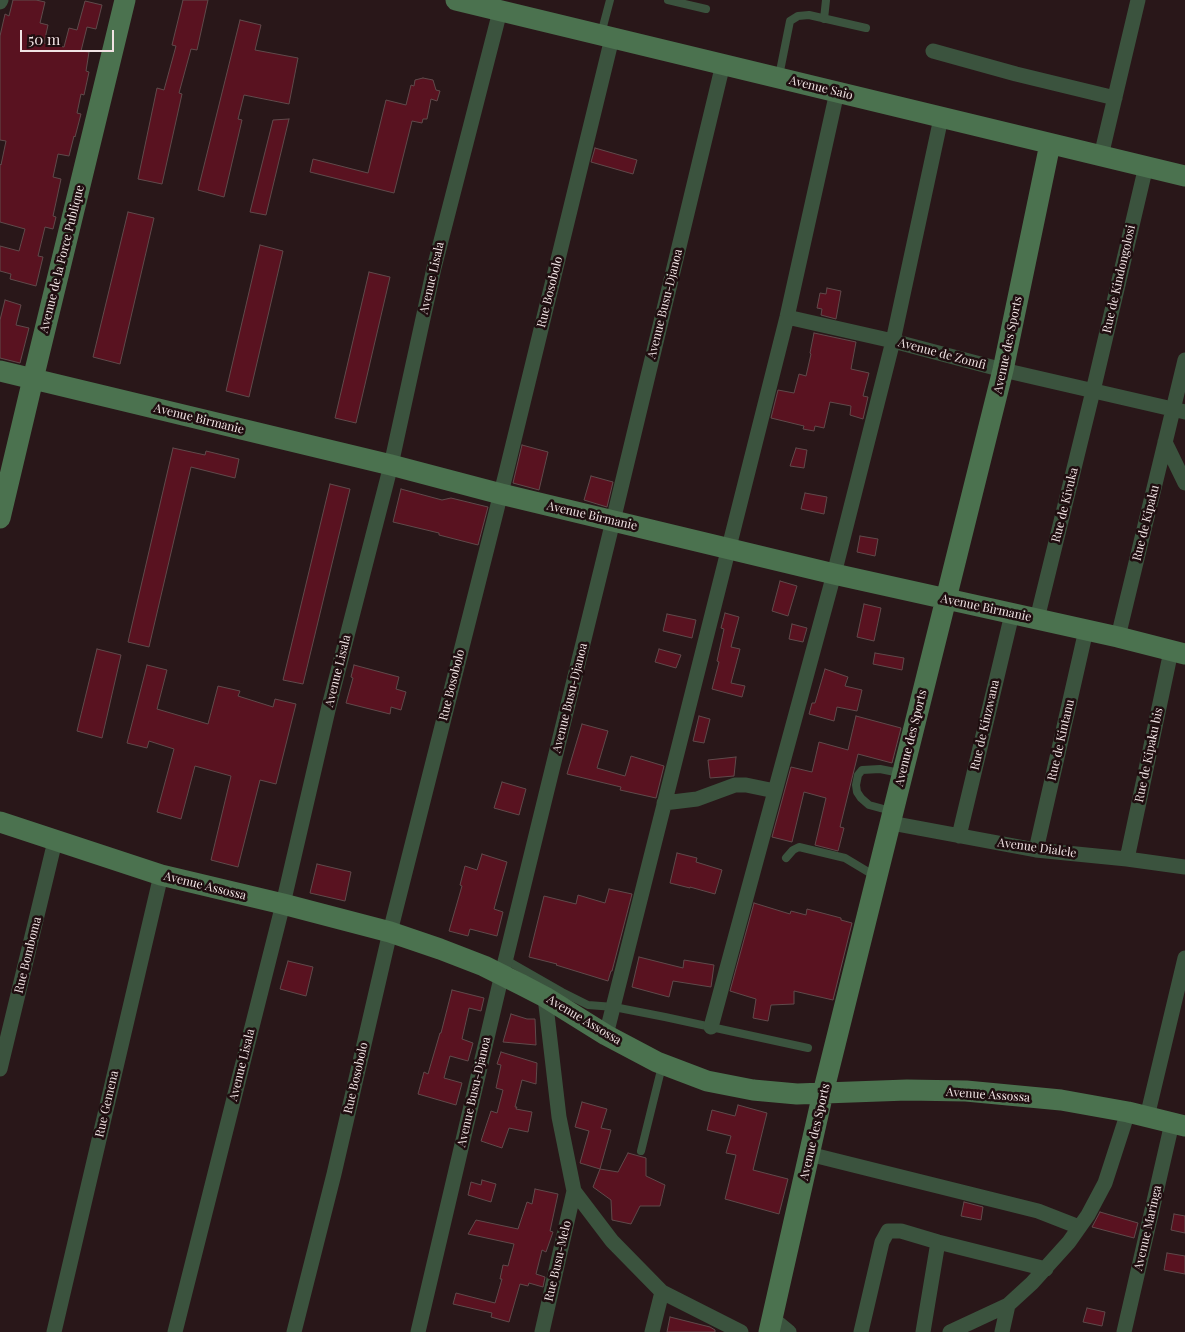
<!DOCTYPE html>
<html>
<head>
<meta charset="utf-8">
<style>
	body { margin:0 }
	#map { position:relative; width:1185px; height:1332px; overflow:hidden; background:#291719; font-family:"Playfair Display",serif }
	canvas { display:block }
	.scale { position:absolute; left:20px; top:30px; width:94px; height:22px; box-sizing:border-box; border:2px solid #f1e3e4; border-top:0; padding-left:6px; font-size:15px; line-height:18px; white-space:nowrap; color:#f1e3e4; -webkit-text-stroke:4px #1f0e10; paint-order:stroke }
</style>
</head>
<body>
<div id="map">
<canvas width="1185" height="1332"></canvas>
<div class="scale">50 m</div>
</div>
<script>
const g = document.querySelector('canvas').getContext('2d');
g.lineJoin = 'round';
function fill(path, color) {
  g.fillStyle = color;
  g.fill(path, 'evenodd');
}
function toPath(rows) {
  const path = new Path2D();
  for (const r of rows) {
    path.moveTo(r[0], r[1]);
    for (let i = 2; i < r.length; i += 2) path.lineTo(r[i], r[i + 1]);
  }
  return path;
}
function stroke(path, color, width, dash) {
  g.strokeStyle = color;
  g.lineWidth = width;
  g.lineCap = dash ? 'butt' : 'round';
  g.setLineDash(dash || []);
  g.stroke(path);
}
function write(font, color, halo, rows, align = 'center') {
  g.font = font + ' "Playfair Display",serif';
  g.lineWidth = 5;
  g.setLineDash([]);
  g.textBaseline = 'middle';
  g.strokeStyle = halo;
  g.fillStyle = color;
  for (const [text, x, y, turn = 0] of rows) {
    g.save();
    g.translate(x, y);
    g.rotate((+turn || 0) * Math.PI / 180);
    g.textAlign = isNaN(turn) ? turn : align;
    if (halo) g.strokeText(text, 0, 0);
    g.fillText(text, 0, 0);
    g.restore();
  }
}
const building = toPath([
	[13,0,36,0,45,2,40,23,48,25,44,43,64,47,69,28,77,30,85,1,102,5,96,29,87,27,81,51,89,52,86,71,89,72,84,95,81,94,77,113,81,114,75,137,74,136,69,156,58,154,53,177,61,179,53,216,56,217,53,229,45,227,38,256,43,257,36,286,10,279,11,274,0,271,0,246,19,251,25,229,0,222,0,164,1,165,6,141,0,140,0,36,5,14,9,16,13,0],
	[183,0,208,0,197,50,191,49,179,93,182,94,162,184,138,179,157,88,164,90,176,46,172,45,183,0],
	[240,20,261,25,255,50,298,58,289,104,244,95,238,119,242,120,224,197,198,190,240,20],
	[423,78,433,80,436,90,440,91,437,101,431,99,427,119,423,119,422,123,412,121,394,193,310,172,313,159,368,173,386,100,406,105,411,85,414,86,415,80,423,78],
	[289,119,266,215,250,212,273,120,289,119],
	[595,148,637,160,633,174,591,162,595,148],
	[128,212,154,218,120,364,93,357,128,212],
	[260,245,283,251,249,397,226,391,260,245],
	[369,272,390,277,356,423,335,418,369,272],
	[827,288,841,291,836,319,821,315,822,309,817,308,820,293,826,294,827,288],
	[5,300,21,305,16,325,29,328,20,363,0,358,0,320,5,300],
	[814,333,856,342,851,369,869,373,863,396,868,397,863,419,850,415,851,406,830,402,824,428,815,426,814,431,803,429,804,426,771,418,778,390,794,393,799,374,806,376,811,354,810,353,814,333],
	[522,445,548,452,539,490,513,483,522,445],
	[173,448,205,455,206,451,239,459,235,478,191,467,149,647,128,642,173,448],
	[796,448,807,450,804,468,790,466,796,448],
	[591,476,613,482,607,507,584,500,591,476],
	[330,484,350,489,303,684,283,680,330,484],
	[401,489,442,500,451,498,488,507,478,545,439,535,439,533,393,522,401,489],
	[805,493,827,497,824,514,801,509,805,493],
	[860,536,878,539,875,556,857,552,860,536],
	[780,581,797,586,788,616,772,611,780,581],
	[864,604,881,608,874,641,857,637,864,604],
	[725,613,739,617,731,647,740,649,731,683,745,686,742,697,712,689,719,662,717,661,724,629,721,628,725,613],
	[667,614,696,620,692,638,663,631,667,614],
	[792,624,807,628,803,642,789,639,792,624],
	[97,649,121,655,102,738,77,731,97,649],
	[659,649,681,655,676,668,655,662,659,649],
	[875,653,904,658,902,670,873,664,875,653],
	[147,665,167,670,157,709,208,724,218,686,240,691,238,696,273,707,275,699,296,704,276,784,260,780,238,867,211,860,231,776,195,766,181,819,157,812,174,749,149,741,147,748,127,743,147,665],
	[354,665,399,677,396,689,406,692,401,710,391,707,390,714,346,703,353,678,351,677,354,665],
	[825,669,848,677,845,686,862,690,857,711,837,707,834,721,809,714,812,703,815,703,825,669],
	[699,716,710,719,704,743,693,741,699,716],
	[856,716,901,728,892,763,858,754,840,827,844,828,838,851,815,845,826,798,804,792,792,842,772,837,791,767,812,772,819,742,848,750,856,716],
	[582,724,608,731,597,768,625,776,631,756,664,766,656,798,620,790,621,787,567,774,582,724],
	[736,757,734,776,710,778,708,760,736,757],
	[502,782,526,789,519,815,494,808,502,782],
	[677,853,697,858,696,862,722,870,715,894,690,887,690,888,670,883,677,853],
	[482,854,507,862,494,909,503,912,497,936,470,929,468,936,449,931,462,886,460,885,465,866,477,870,482,854],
	[317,864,351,872,345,901,310,893,317,864],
	[609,889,632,894,612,971,611,971,608,981,556,965,557,964,529,957,544,896,576,904,578,895,605,903,609,889],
	[754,903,790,914,791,911,806,915,807,909,841,918,841,920,852,923,833,1000,794,991,794,1004,771,1005,768,1021,753,1018,756,999,730,991,754,903],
	[639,957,683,968,684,960,714,965,711,987,673,981,669,997,632,987,639,957],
	[288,961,313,967,306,996,280,989,288,961],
	[452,990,484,998,481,1011,469,1008,462,1039,473,1043,468,1061,450,1056,444,1078,462,1083,456,1105,418,1094,424,1072,428,1074,440,1033,441,1033,452,990],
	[511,1014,527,1019,535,1019,536,1045,503,1042,511,1014],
	[501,1052,537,1063,536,1084,522,1080,515,1107,517,1107,516,1109,532,1112,528,1132,509,1128,502,1148,481,1141,491,1111,497,1113,503,1090,496,1088,501,1065,497,1064,501,1052],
	[582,1102,607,1109,601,1128,611,1130,600,1169,580,1163,589,1131,575,1127,582,1102],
	[738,1105,767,1113,753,1170,788,1179,779,1214,725,1199,736,1155,726,1153,731,1136,707,1130,712,1110,735,1116,738,1105],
	[628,1153,646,1158,646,1176,665,1185,660,1206,640,1206,631,1224,612,1220,611,1200,593,1187,600,1169,618,1172,628,1153],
	[482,1180,496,1184,491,1202,468,1195,471,1182,481,1185,482,1180],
	[535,1189,558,1194,550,1231,553,1232,546,1252,542,1250,536,1274,545,1277,543,1287,529,1283,528,1286,520,1284,509,1322,491,1317,492,1313,453,1304,456,1293,495,1303,502,1279,500,1279,503,1265,508,1266,514,1244,468,1234,476,1220,518,1229,527,1202,532,1204,535,1189],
	[964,1202,983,1207,981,1220,961,1216,964,1202],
	[1100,1212,1138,1223,1134,1238,1092,1227,1100,1212],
	[1174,1214,1185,1216,1185,1233,1171,1230,1174,1214],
	[1167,1253,1185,1256,1185,1274,1164,1270,1167,1253],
	[1087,1308,1105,1312,1102,1326,1083,1322,1087,1308],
	[670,1317,710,1327,715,1330,715,1332,667,1332,670,1317]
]);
fill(building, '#591220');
stroke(building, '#604a4b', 1);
stroke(toPath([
	[668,0,706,9],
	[824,19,826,0],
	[601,34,610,0],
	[779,76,790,21,798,16,809,15,866,28],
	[891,811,869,805,861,798,857,792,856,785,858,775,862,770,880,769,900,773],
	[786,858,793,850,799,847,845,858,875,876],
	[506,960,562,992,588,1005,614,1007,665,1017,808,1048],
	[641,1151,662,1066]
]), '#3b533e', 8);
stroke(toPath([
	[0,2,1,0],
	[933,51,1016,74,1115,98],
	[1101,156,1138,0],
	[787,317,893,341,1003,370,1185,412],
	[1165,442,1185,483],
	[1037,619,1093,391,1146,166],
	[1118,637,1185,360],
	[664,803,697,799,735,785,746,785,775,791],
	[891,823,1036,850,1127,859,1185,867],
	[959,836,1012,614],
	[1036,850,1086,630],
	[1127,859,1171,651],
	[545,997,559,1117,574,1191,612,1241,662,1292,741,1332],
	[711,1027,834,574,893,341,941,118],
	[606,1035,787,317,837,92],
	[0,1069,55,841],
	[1147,1117,1185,958],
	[809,1154,1038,1211,1079,1227],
	[772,1318,789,1332],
	[54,1332,161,875],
	[175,1332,283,904,329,706,391,465,434,268,500,11],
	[294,1332,334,1174,390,932,506,473,612,38],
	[418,1332,502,974,613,521,723,64],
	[542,1332,574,1191],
	[652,1332,662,1292],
	[861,1332,882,1242,888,1231,901,1231,938,1242,1046,1269],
	[923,1332,938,1242],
	[950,1332,1008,1305,1032,1283,1069,1242,1088,1215,1105,1183,1128,1112],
	[1002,1332,1008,1305],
	[1124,1332,1172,1123]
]), '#3b533e', 15);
stroke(toPath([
	[456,0,1185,176],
	[0,371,391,465,501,494,834,574,1118,637,1185,654],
	[0,518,33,379,125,0],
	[0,822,161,875,283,904,390,932,440,949,484,966,522,985,545,997,606,1035,657,1062,707,1081,753,1090,797,1094,907,1090,966,1091,1061,1100,1128,1112,1185,1126],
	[769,1332,823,1093,1003,370,1050,144]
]), '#4b724f', 21);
write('12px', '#f1e3e4', '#1f0e10', [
	["Avenue Saio",821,88,14],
	["Avenue de la Force Publique",62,259,-76],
	["Avenue Lisala",432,278,-77],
	["Rue de Kindongolosi",1119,279,-77],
	["Rue Bosobolo",550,292,-76],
	["Avenue Busu-Djanoa",665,304,-76],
	["Avenue des Sports",1008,345,-78],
	["Avenue de Zomfi",942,354,15],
	["Avenue Birmanie",199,419,14],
	["Rue de Kivuka",1065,505,-76],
	["Avenue Birmanie",592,516,13],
	["Rue de Kipaku",1146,523,-76],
	["Avenue Birmanie",986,608,12],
	["Avenue Lisala",338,671,-76],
	["Rue Bosobolo",452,685,-76],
	["Avenue Busu-Djanoa",570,698,-76],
	["Rue de Kinzwana",985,725,-77],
	["Avenue des Sports",911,738,-76],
	["Rue de Kintanu",1061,740,-77],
	["Rue de Kipaku bis",1149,755,-78],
	["Avenue Dialele",1037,848,8],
	["Avenue Assossa",205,886,14],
	["Rue Bomboma",28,955,-76],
	["Avenue Assossa",584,1020,31],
	["Avenue Lisala",242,1065,-76],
	["Rue Bosobolo",356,1078,-77],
	["Avenue Busu-Djanoa",474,1092,-77],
	["Avenue Assossa",988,1095,4],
	["Rue Gemena",107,1104,-77],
	["Avenue des Sports",815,1132,-77],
	["Avenue Maringa",1148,1228,-77],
	["Rue Busu-Melo",558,1261,-77]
]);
</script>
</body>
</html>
